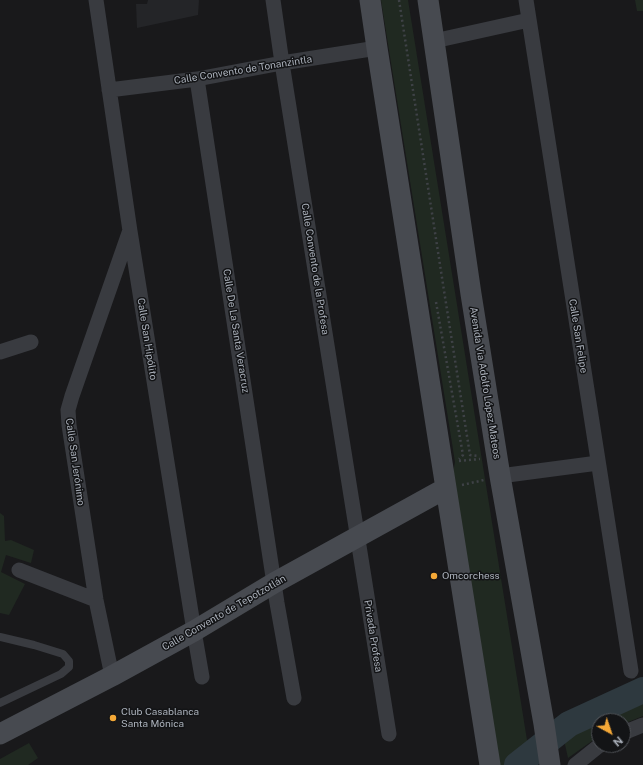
<!DOCTYPE html>
<html>
<head>
<meta charset="utf-8">
<style>
	body { margin:0 }
	#map { position:relative; width:643px; height:765px; overflow:hidden; background:#19191b; font-family:"Public Sans",sans-serif }
	canvas { display:block }
	.north { position:absolute; left:591px; top:713px; width:40px; height:40px; box-sizing:border-box; background:#131416; border:1px solid #505358; border-radius:50%; rotate:140deg; font-size:11px; font-weight:700; line-height:16px; text-align:center; color:#abb1bb }
	.north::after { content:''; display:block; margin:auto; width:14px; height:18px; background:#f4a837; clip-path:polygon(50% 0,100% 100%,50% 72%,0 100%) }
</style>
</head>
<body>
<div id="map">
<canvas width="643" height="765"></canvas>
<div class="north">N</div>
</div>
<script>
const g = document.querySelector('canvas').getContext('2d');
g.lineJoin = 'round';
function fill(path, color) {
  g.fillStyle = color;
  g.fill(path, 'evenodd');
}
function toPath(rows) {
  const path = new Path2D();
  for (const r of rows) {
    path.moveTo(r[0], r[1]);
    for (let i = 2; i < r.length; i += 2) path.lineTo(r[i], r[i + 1]);
  }
  return path;
}
function stroke(path, color, width, dash) {
  g.strokeStyle = color;
  g.lineWidth = width;
  g.lineCap = dash ? 'butt' : 'round';
  g.setLineDash(dash || []);
  g.stroke(path);
}
function write(font, color, halo, rows, align = 'center') {
  g.font = font + ' "Public Sans",sans-serif';
  g.lineWidth = 3;
  g.setLineDash([]);
  g.textBaseline = 'middle';
  g.strokeStyle = halo;
  g.fillStyle = color;
  for (const [text, x, y, turn = 0] of rows) {
    g.save();
    g.translate(x, y);
    g.rotate((+turn || 0) * Math.PI / 180);
    g.textAlign = isNaN(turn) ? turn : align;
    if (halo) g.strokeText(text, 0, 0);
    g.fillText(text, 0, 0);
    g.restore();
  }
}
fill(toPath([
	[148,0,199,0,198,15,137,28,136,4,147,4]
]), '#242528');
fill(toPath([
	[381,0,408,0,531,765,499,765,450,487,455,462],
	[635,0,643,0,643,11,637,11],
	[0,513,4,516,5,541,11,540,34,550,31,563,6,555,1,572,25,584,9,615,0,613],
	[643,698,643,716,623,724,623,721,599,721,599,736,568,758,564,740,571,733],
	[29,743,38,758,28,765,0,765,0,759]
]), '#202921');
stroke(toPath([
	[517,765,569,724,643,690]
]), '#2e393f', 26);
stroke(toPath([
	[399,0,445,297,470,455,479,456],
	[436,302,463,455,459,459],
	[459,461,480,459],
	[462,485,484,480]
]), '#3f4247', 2.5, [2, 3]);
stroke(toPath([
	[0,637,34,645,63,654,69,661,69,667,61,674,0,703]
]), '#393b40', 8);
stroke(toPath([
	[96,0,130,231,194,631,202,677],
	[273,0,282,63,389,734],
	[526,0,631,671],
	[434,41,529,20],
	[197,79,277,603,294,698],
	[109,90,197,79,282,63,377,48],
	[0,352,31,342],
	[500,476,598,463],
	[19,570,96,600],
	[112,676,96,600,69,425,68,410,72,396,129,233],
	[623,733,643,725],
	[575,765,600,745]
]), '#393b40', 15);
stroke(toPath([
	[370,0,377,48,446,488,490,765],
	[428,0,471,294,500,476,544,724,550,765],
	[0,734,112,676,194,631,274,583,446,488]
]), '#474a50', 21);
for (const [x, y, r, color] of [
	[434,576,4,"#f4a837"],
	[113,718,4,"#f4a837"]
]) {
  const dot = new Path2D();
  dot.arc(x, y, r, 0, 2 * Math.PI);
  g.fillStyle = color;
  g.fill(dot);
  stroke(dot, '#131416', 1.5);
}
write('10px', '#abb1bb', '#131416', [
	["Calle Convento de Tonanzintla",243,70,-9],
	["Calle Convento de la Profesa",315,269,81],
	["Calle De La Santa Veracruz",236,331,81],
	["Calle San Felipe",578,336,81],
	["Calle San Hipólito",147,339,81],
	["Avenida Via Adolfo López Mateos",485,383,81],
	["Calle San Jerónimo",75,462,82],
	["Calle Convento de Tepotzotlán",224,613,-30],
	["Privada Profesa",373,636,81]
]);
write('10px', '#abb1bb', '#131416', [
	["Omcorchess",442,576],
	["Club Casablanca",121,712],
	["Santa Mónica",121,724]
], 'left');
</script>
</body>
</html>
